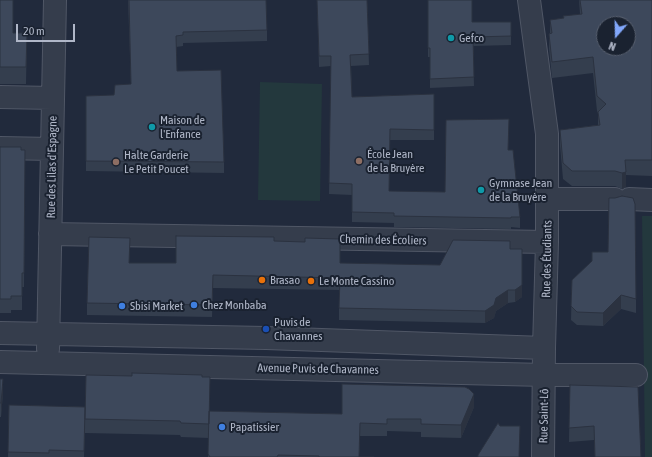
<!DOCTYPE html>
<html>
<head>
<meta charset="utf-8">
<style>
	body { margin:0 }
	#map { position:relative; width:652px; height:457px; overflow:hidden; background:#212a3c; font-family:"Asap Condensed",sans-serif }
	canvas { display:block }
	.north { position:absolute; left:596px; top:16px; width:40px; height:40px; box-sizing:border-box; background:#1a2230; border:1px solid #565e6d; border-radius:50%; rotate:200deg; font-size:11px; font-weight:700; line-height:16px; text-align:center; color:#b0b7c8 }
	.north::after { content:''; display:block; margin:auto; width:14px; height:18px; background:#81a7fb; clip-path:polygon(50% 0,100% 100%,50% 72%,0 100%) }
	.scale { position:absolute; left:16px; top:24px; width:59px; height:18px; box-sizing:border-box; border:2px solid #b0b7c8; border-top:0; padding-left:5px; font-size:12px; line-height:14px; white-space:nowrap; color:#b0b7c8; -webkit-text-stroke:3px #1a2230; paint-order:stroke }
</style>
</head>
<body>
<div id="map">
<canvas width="652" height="457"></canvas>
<div class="north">N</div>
<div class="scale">20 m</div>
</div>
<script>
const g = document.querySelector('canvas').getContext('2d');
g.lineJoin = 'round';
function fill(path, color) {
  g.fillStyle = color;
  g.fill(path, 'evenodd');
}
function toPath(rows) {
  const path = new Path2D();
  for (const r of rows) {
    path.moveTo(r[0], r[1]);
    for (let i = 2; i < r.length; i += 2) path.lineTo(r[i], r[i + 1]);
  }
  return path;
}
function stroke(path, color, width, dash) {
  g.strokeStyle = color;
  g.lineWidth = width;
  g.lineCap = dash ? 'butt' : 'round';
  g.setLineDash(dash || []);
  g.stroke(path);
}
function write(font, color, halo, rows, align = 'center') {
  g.font = font + ' "Asap Condensed",sans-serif';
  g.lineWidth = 4;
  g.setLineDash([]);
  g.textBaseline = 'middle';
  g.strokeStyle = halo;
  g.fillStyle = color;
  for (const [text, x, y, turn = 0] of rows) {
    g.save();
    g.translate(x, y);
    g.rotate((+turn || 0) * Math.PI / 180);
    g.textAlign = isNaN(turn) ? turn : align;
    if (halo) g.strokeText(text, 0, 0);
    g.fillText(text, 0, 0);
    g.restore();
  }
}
fill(toPath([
	[260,82,322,84,320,201,258,200],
	[642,216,652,216,652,457,645,457]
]), '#23383d');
const minor = toPath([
	[529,0,547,134,547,242,544,348,543,457],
	[0,97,53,98],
	[0,148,52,149],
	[548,199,615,199],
	[629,199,652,200],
	[50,234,547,242],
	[0,333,266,338,544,348],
	[48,349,55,0],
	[0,362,545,375,636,375]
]);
stroke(minor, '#505766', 24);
stroke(minor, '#353d4c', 22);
fill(toPath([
	[0,0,13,33,27,33,26,84,0,84],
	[128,0,267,30,267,41,183,43,183,46,176,47,177,71,224,162,224,173,86,171,86,96,114,95,131,84],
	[317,0,367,0,369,65,351,66,352,97,434,94,434,140,390,140,389,191,445,192,509,150,520,217,520,228,511,227,511,229,394,227,394,223,352,222,352,195,329,194,331,66,319,67],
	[428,0,472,22,511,22,511,45,473,46,474,86,430,88,430,57,428,57],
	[579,0,652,0,652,176,626,175,626,187,622,189,615,186,572,186,563,179,560,145,560,130,598,125,598,113,597,111,593,73,552,78,549,49,549,34,550,33,550,20,563,18,580,14],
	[0,147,25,150,24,287,22,287,22,310,11,310,11,313,0,313],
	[274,241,340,263,440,265,510,249,522,297,515,302,508,303,496,311,494,318,485,323,339,320,339,290,213,288,212,317,87,315,87,303,129,263,176,263],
	[572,280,636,299,636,313,621,309,603,326,577,325,571,320],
	[202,377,209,411,342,414,474,407,461,438,421,437,421,432,387,431,387,436,360,436,359,457,374,457,208,457,209,438,181,437,180,435,85,433,85,423,84,457,8,457,9,405,85,407],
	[0,379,3,393,1,417,0,417],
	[570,385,641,457,595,457,594,440,569,442]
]), '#343e4e');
fill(toPath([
	[626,172,626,187,622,189,622,173],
	[522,249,522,297,515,302,515,290],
	[508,290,508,303,496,311,494,318,485,323,485,311,496,298],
	[621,295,621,309,603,326,603,313],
	[3,379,3,393,1,417,1,403],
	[474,394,474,407,461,438,461,425]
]), '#2b3240');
const building = toPath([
	[0,0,13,0,13,33,27,33,26,67,0,67,0,0],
	[129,0,266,0,267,30,183,32,183,35,176,36,177,71,221,70,224,162,86,161,86,96,114,95,115,85,131,84,129,0],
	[317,0,367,0,369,54,350,55,352,97,434,94,434,130,390,129,389,191,445,192,446,120,509,119,508,150,513,150,520,217,511,217,511,218,394,216,394,213,352,212,352,184,329,183,331,56,319,56,317,0],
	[428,0,472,0,472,22,511,22,511,36,473,37,474,77,430,79,430,48,428,48,428,0],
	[580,0,652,0,652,160,625,160,626,172,622,173,615,171,572,171,563,163,560,130,600,125,598,112,606,104,597,96,593,57,552,62,549,34,552,33,550,20,564,18,563,16,582,14,580,0],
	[604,24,628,24,628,48,604,48,604,24],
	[0,147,21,147,21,150,25,150,24,273,22,273,22,296,11,296,11,299,0,299,0,147],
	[622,196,633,198,635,204,636,299,621,295,603,313,577,312,571,306,572,280,592,261,592,252,608,252,609,198,615,198,622,196],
	[176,236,274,237,274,241,305,242,305,238,340,239,340,263,440,265,453,240,510,241,510,249,522,249,522,285,515,290,508,290,496,298,494,305,485,311,339,308,340,278,213,275,212,305,87,303,89,237,130,238,129,263,176,263,176,236],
	[132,373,202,375,202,377,210,377,209,424,181,423,180,421,85,419,86,375,132,376,132,373],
	[0,379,3,379,1,403,0,403,0,379],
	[342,384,465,387,469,389,474,394,461,425,421,424,421,419,387,419,387,424,360,423,359,457,374,457,319,457,319,456,278,455,277,457,210,457,208,454,209,411,342,414,342,384],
	[570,385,638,387,641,457,595,457,594,426,569,428,570,385],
	[9,405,85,407,84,451,49,450,49,453,8,452,9,405],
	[498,423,500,426,520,426,519,457,478,457,478,455,498,423]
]);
fill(building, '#3d485b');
stroke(building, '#2b3240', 1);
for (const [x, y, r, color] of [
	[451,38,4,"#0f9aa8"],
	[152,127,4,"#0f9aa8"],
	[359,161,4,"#8d6e63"],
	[116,162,4,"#8d6e63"],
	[481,190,4,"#0f9aa8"],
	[262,280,4,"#e8710a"],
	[311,281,4,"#e8710a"],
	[194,305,4,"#3f7fe0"],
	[122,306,4,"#3f7fe0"],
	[266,329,4,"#1a4fb4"],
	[222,427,4,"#3f7fe0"]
]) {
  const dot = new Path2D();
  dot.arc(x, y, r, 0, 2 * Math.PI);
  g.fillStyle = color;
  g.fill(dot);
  stroke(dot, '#1a2230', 1.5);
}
write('12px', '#b0b7c8', '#1a2230', [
	["Gefco",459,38],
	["Maison de",160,120],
	["l'Enfance",160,134],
	["École Jean",367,154],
	["de la Bruyère",367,168],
	["Halte Garderie",124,155],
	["Le Petit Poucet",124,169],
	["Gymnase Jean",489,183],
	["de la Bruyère",489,197],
	["Brasao",270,280],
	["Le Monte Cassino",319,281],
	["Chez Monbaba",202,305],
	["Sbisi Market",130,306],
	["Puvis de",274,322],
	["Chavannes",274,336],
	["Papatissier",230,427]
], 'left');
write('12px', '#b0b7c8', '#1a2230', [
	["Rue des Lilas d'Espagne",52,167,-89],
	["Chemin des Écoliers",383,240,1],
	["Rue des Étudiants",547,259,-89],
	["Avenue Puvis de Chavannes",318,369,1],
	["Rue Saint-Lô",544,416,-89]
]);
</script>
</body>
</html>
